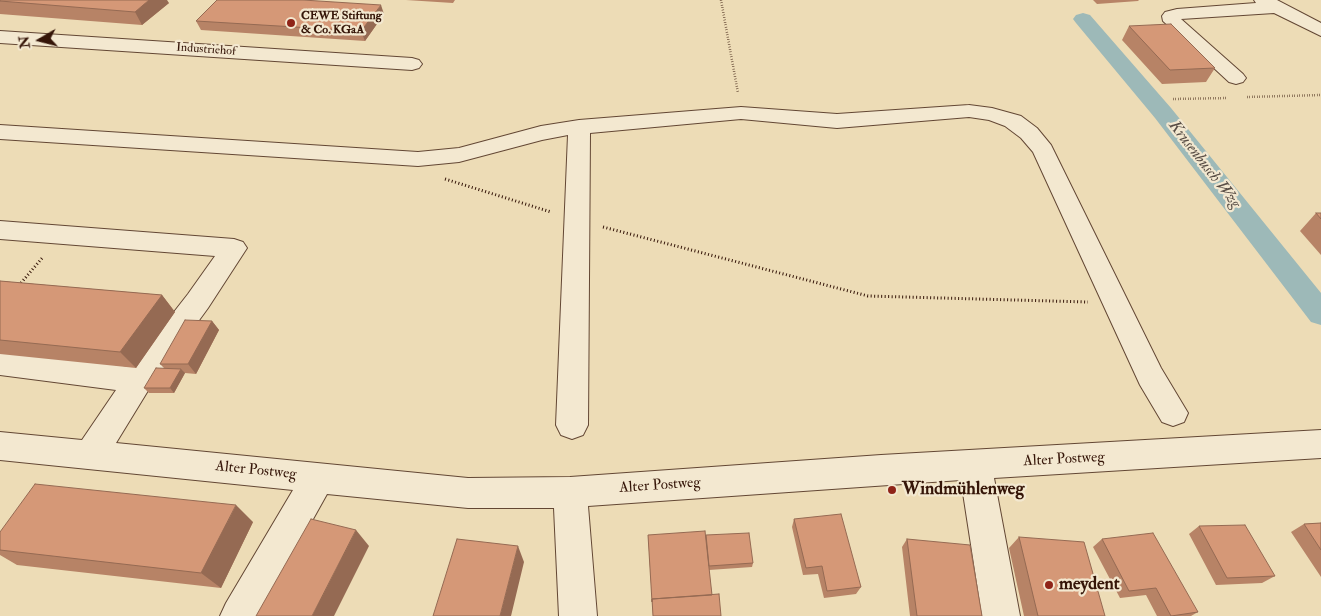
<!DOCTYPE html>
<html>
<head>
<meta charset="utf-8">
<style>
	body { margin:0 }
	#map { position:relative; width:1321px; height:616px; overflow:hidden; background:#eddcb6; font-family:"IM FELL Double Pica",serif }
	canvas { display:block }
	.north { position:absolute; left:15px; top:15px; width:50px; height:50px; -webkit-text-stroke:4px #f3e8d0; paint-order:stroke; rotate:262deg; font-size:14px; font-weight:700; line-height:20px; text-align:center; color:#351508 }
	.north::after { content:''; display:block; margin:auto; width:18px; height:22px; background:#351508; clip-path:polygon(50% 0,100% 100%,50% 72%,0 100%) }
</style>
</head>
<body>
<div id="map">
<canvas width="1321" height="616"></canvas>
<div class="north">N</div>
</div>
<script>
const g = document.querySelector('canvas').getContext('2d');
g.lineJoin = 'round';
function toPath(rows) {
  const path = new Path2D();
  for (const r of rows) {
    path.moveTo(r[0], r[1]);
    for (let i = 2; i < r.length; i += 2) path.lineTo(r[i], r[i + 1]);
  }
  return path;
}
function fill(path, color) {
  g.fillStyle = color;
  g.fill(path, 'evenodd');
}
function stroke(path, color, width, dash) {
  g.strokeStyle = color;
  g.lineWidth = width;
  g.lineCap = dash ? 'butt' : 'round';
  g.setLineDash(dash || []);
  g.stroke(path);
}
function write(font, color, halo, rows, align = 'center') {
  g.font = font + ' "IM FELL Double Pica",serif';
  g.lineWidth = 4.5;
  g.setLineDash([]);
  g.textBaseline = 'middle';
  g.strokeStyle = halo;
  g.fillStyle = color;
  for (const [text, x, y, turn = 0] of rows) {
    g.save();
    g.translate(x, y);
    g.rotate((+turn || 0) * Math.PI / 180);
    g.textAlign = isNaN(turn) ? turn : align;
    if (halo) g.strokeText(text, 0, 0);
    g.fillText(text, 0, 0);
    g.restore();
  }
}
fill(toPath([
	[1083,13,1090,15,1171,108,1321,293,1321,325,1311,322,1155,118,1076,23,1073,19,1076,15,1083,13]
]), '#9db9b8');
const minor = toPath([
	[1254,0,1277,0,1321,23,1321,36,1274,13,1181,19,1243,74,1246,78,1243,82,1236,84,1229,82,1163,21,1162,16,1165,12,1177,9,1256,3,1254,0],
	[0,31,412,58,419,60,422,64,419,68,412,70,0,43,0,31],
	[969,105,992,108,1021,116,1037,128,1051,145,1161,368,1188,413,1184,422,1173,426,1162,422,1140,385,1033,152,1021,138,1005,126,989,120,969,117,837,128,741,119,590,133,588,425,583,435,572,439,561,435,556,425,568,135,542,140,459,162,418,166,0,139,0,125,418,152,459,148,541,126,579,120,741,107,837,114,969,105],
	[0,221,234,239,243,242,247,248,208,308,149,389,116,443,468,478,570,477,881,455,1321,430,1321,458,994,478,1020,616,982,616,961,480,588,506,597,616,559,616,554,508,468,508,327,494,259,616,220,616,226,603,293,490,0,460,0,432,82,440,116,390,0,375,0,351,131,367,188,294,215,256,0,239,0,221]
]);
stroke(minor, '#634734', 2);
stroke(toPath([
	[721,0,738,93],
	[1247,97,1321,95],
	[1173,99,1228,98]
]), '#351508', 2.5, [0.5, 2]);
stroke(toPath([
	[445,179,551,212],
	[603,227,868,296,1088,302],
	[21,283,43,257]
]), '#351508', 3, [1, 2.5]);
fill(minor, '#f3e8d0');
fill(toPath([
	[0,0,169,3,142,25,0,14],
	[406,0,455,0,453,3],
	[1093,0,1139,0,1138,1,1097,4],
	[384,14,365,41,201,30,196,21],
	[1129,26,1215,68,1206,82,1162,84,1122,40],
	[1316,213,1321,213,1321,255,1300,231],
	[0,281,162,295,175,312,136,368,0,354],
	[212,321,219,330,196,374,185,373,174,393,149,393,144,388,164,368,160,364],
	[794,519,861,587,856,594,824,598,818,574,803,575,792,527],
	[253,522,221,588,17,565,0,555,0,532],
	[1321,523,1321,577,1291,532,1304,524],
	[1199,526,1275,576,1262,583,1216,585,1189,534],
	[648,535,706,535,753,563,752,567,709,570,712,595,721,616,653,616],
	[1019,537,1105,616,1024,616,1009,548],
	[907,539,982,616,910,616,902,547],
	[1102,539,1198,612,1191,616,1157,616,1146,595,1120,598,1093,547]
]), '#b78366');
fill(toPath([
	[149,0,167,0,169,3,142,25,135,12],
	[381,5,384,14,365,41,361,31],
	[162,295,175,312,136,368,120,352],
	[212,321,219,330,196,374,188,364],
	[181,369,185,373,174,393,170,388],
	[236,505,253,522,221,588,201,573],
	[356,530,369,546,334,616,312,616],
	[518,546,524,562,511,616,500,616]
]), '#956a53');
const building = toPath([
	[0,0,149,0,135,12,0,1,0,0],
	[217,0,303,0,381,5,361,31,196,21,217,0],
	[1171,24,1215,68,1170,70,1129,26,1171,24],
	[1316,213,1321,213,1321,219,1316,213],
	[0,281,162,295,120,352,0,340,0,281],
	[185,320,212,321,188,364,160,364,185,320],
	[156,368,181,369,170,388,144,388,156,368],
	[35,484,236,505,201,573,0,550,0,532,35,484],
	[841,514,861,587,827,591,822,566,806,568,794,519,841,514],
	[311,519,356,530,312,616,256,616,311,519],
	[1321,523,1321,550,1304,524,1321,523],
	[1245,525,1275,576,1227,578,1199,526,1245,525],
	[705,531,712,595,652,599,652,602,648,535,705,531],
	[749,533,753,563,709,566,706,535,749,533],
	[1153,533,1198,612,1171,616,1156,588,1129,591,1102,539,1153,533],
	[1019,537,1084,542,1105,616,1038,616,1019,537],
	[457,539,518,546,500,616,433,616,457,539],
	[907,539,970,545,982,616,917,616,907,539],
	[719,594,721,616,653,616,652,599,719,594]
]);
fill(building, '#d59877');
stroke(building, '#956a53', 1);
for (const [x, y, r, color] of [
	[291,23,5,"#8f2418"],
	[892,490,5,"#8f2418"],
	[1049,585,5,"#8f2418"]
]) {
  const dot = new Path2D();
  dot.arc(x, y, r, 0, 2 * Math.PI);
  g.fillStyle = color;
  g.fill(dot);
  stroke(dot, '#f3e8d0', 2);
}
write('bold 12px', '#351508', '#f3e8d0', [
	["CEWE Stiftung",301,16],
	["& Co. KGaA",301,30]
], 'left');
write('12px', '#351508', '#f3e8d0', [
	["Industriehof",206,50,4]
]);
write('15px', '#351508', '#f3e8d0', [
	["Alter Postweg",1064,460,-3],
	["Alter Postweg",256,471,6],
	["Alter Postweg",660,486,-4]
]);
write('italic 16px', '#594e46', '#f3e8d0', [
	["Krusenbusch Wzg",1204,165,52]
]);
write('bold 18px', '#351508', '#f3e8d0', [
	["Windmühlenweg",902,490],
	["meydent",1059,585]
], 'left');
</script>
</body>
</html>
